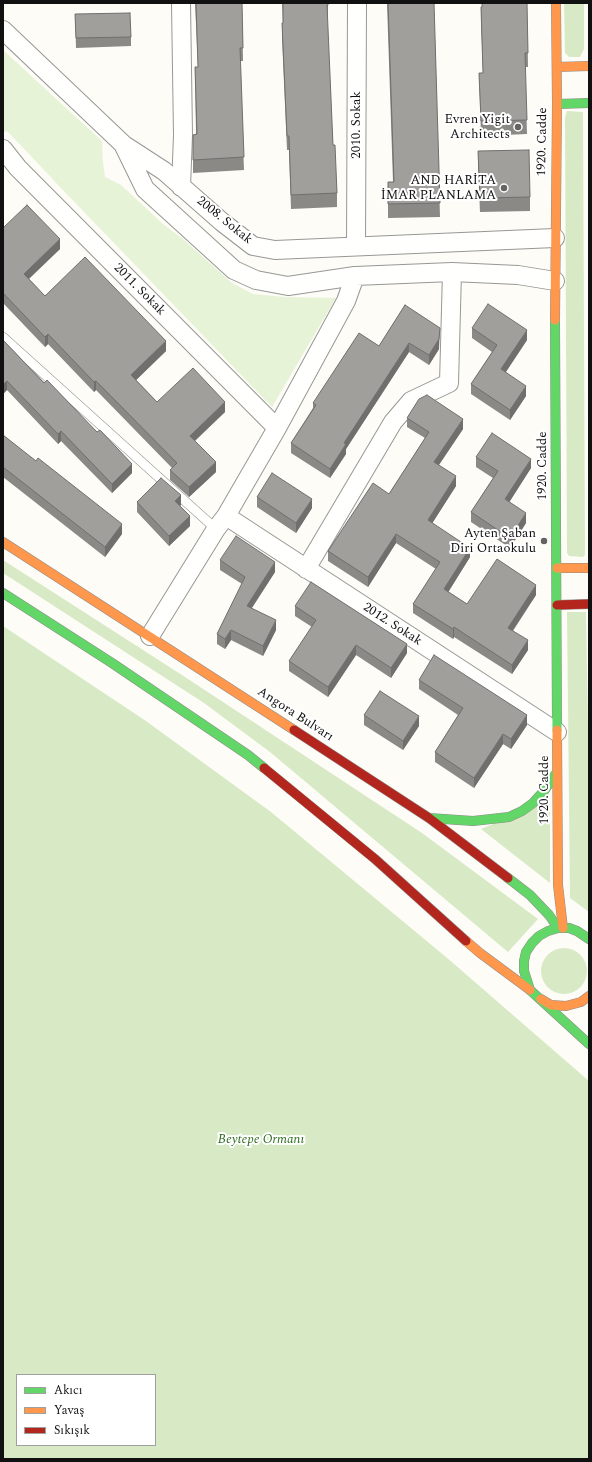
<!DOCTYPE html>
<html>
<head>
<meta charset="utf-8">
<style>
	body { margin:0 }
	#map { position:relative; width:592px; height:1462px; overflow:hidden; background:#fdfcf7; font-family:Spectral,serif }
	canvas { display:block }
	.frame { position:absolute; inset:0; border:4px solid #111; pointer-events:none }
	.legend { position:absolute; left:16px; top:1374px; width:140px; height:72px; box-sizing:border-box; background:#fff; border:1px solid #a0a0a0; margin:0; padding:5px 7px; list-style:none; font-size:12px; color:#111 }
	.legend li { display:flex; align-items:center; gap:8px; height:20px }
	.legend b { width:20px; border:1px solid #a0a0a0 }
</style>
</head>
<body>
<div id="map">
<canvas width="592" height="1462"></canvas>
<div class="frame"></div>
<ul class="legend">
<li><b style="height:5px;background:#63d668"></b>Akıcı</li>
<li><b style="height:5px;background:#ff974d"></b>Yavaş</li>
<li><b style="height:5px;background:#b3261e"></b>Sıkışık</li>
</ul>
</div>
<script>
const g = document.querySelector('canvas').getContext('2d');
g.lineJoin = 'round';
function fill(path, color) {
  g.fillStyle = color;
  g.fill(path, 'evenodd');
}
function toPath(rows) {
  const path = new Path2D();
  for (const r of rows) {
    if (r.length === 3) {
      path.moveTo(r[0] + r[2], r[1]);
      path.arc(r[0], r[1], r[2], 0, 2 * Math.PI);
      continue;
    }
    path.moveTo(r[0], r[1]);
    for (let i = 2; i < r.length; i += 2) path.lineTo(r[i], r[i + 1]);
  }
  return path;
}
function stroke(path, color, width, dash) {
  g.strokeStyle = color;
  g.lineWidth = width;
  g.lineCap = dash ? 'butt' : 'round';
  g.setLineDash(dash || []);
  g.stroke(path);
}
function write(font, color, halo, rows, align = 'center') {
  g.font = font + ' Spectral,serif';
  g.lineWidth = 4;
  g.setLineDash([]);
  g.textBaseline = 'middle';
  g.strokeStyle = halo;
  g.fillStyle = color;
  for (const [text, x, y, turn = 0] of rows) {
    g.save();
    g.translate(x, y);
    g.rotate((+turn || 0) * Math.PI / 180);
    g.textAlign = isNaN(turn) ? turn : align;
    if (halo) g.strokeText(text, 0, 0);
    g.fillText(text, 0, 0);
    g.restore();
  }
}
fill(toPath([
	[3,50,102,141,103,162,105,177,121,185,163,224,183,239,232,283,253,294,285,297,336,298,272,407,59,186,29,154,8,132,3,131]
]), '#e7f3d7');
fill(toPath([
	[564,3,584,3,584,49,580,57,569,57,565,53],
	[567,111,583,112,585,555,583,557,569,556,567,553,565,118],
	[3,560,185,677,422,833,538,919,508,952,270,752,204,703,3,573],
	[567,612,586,612,589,788,589,912,570,898],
	[3,626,146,721,271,812,446,957,589,1081,589,1459,3,1459],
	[17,1375,155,1375,155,1445,17,1445],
	[550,800,550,883,481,829],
	[564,971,23]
]), '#d8eac5');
const lane = toPath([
	[3,337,216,529]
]);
const street = toPath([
	[181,3,183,135,181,187],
	[3,30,124,145,164,171,222,222,253,246,275,250,555,238],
	[124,146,145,189,234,270,256,280,288,286,355,276,452,272,518,275,555,281],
	[3,149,18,168,277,428],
	[356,246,357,3],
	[226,516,557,732],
	[306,569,393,422,411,401,449,383,452,272],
	[150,636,216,529,226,516,277,428,346,301,355,276]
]);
const fast = toPath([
	[557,104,589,103],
	[555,320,557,730],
	[3,593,112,663,248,755,264,768],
	[429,818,473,821,509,817,522,811,533,803,544,791,557,772],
	[508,878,530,895,549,915,558,928],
	[589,939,577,931,569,928,558,928,548,931,539,936,532,943,526,952,524,961,524,971,530,990,589,1044]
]);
const slow = toPath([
	[557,67,589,66],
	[555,320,557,104,556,3],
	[3,542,294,730],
	[557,568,589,568],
	[557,730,558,885,563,928],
	[466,941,480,953,530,990],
	[541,999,551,1005,566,1006,581,1002,589,996]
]);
const jam = toPath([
	[557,605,589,604],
	[294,730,429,818,508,878],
	[264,768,375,859,466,941]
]);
stroke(lane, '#979795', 10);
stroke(street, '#979795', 20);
stroke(fast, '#8e8d8b', 10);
stroke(slow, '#8e8d8b', 10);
stroke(jam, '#8e8d8b', 10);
stroke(lane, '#fffffe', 9);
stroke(street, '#fffffe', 18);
stroke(fast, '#63d668', 9);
stroke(slow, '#ff974d', 9);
stroke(jam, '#b3261e', 9);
fill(toPath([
	[195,3,242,3,243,61,240,61,244,170,193,173,193,135,196,134,195,67,198,67],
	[282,3,328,3,328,19,327,19,333,145,337,193,337,207,291,209,289,150,287,150,282,37,282,23,283,23],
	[387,3,434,3,440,217,388,218,388,182,393,182],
	[482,3,527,3,528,67,525,67,527,134,481,136,479,73,483,73,481,21,481,7,482,7],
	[75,14,131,37,131,46,76,48],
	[478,151,530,197,530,211,480,212,478,165],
	[3,228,60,249,29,279,45,296,166,351,136,380,157,402,225,412,195,441,216,472,189,497,170,480,170,470,172,468,96,390,94,392,48,344,45,347,3,303],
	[405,305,439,349,429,365,409,352,346,449,346,454,330,478,291,453,291,443,313,408,313,403,379,346],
	[472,328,527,340,506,372,526,396,510,420,471,394,471,384,492,352,472,338],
	[3,340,132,473,112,493,61,441,58,444,7,390,4,393,3,392],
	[407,418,463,429,439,465,456,486,432,523,470,557,448,592,467,604,536,595,513,631,528,650,512,674,454,637,453,639,413,613,413,604,436,569,396,543,368,587,328,561,328,551,389,494,425,438,407,427],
	[3,435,122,534,105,557,3,477],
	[476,457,531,468,509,502,526,523,510,548,471,522,471,512,493,478,476,467],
	[257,497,312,508,296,533,257,507],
	[137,502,181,505,180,506,190,526,169,546,137,512],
	[220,560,275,572,252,608,276,630,263,656,231,640,225,649,217,644,217,634,242,584,220,570],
	[295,606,407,653,391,678,356,655,328,697,289,671,289,661,312,627,295,616],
	[419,680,527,725,511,749,503,744,474,788,435,762,435,752,458,715,419,689],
	[364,715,419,726,403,750,364,725]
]), '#8a8986');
fill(toPath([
	[60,239,60,249,24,283,24,274],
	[440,328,439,349,429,365,429,355],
	[527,330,527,340,501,379,501,369],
	[48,334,48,344,45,347,45,337],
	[166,341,166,351,131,385,131,375],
	[409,343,409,352,346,449,346,454,330,478,330,469,344,443],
	[7,381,7,390,4,393,4,384],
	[96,381,96,390,94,392,94,382],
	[526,386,526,396,510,420,510,410],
	[225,402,225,412,190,445,190,436],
	[463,419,463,429,434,472,434,462],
	[61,431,61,441,58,444,58,434],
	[531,459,531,468,505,509,505,499],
	[216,462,216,472,189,497,189,487],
	[132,464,132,473,112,493,112,484],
	[456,476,456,486,428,530,428,520],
	[181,495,181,505,175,510,175,501],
	[312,499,312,508,296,533,296,523],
	[526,513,526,523,510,548,510,538],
	[190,516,190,526,169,546,169,536],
	[122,524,122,534,105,557,105,547],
	[396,534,396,543,368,587,368,577],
	[470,548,470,557,444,599,444,589],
	[275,562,275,572,247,615,247,606],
	[536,585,536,595,508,637,508,628],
	[276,620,276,630,263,656,263,646],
	[454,627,454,637,453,639,453,629],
	[231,630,231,640,225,649,225,639],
	[528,640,528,650,512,674,512,665],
	[407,644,407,653,391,678,391,668],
	[356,645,356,655,328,697,328,687],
	[527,715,527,725,511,749,511,739],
	[419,716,419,726,403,750,403,741],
	[503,734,503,744,474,788,474,778]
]), '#716f6d');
const building = toPath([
	[196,3,242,3,243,48,240,48,244,157,193,160,193,135,197,134,195,67,198,67,196,3],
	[283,3,328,3,328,5,327,5,333,145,335,145,337,193,291,195,289,136,287,136,282,23,283,23,283,3],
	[388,3,434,3,440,203,388,204,388,182,394,182,388,3],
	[482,3,527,3,528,53,525,53,527,120,481,121,479,73,483,73,481,7,482,7,482,3],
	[130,13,131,37,76,38,75,14,130,13],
	[529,150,530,197,480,198,478,151,529,150],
	[27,205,60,239,24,274,45,296,85,257,166,341,131,375,157,402,193,368,225,402,190,436,216,462,189,487,170,470,177,463,96,381,94,382,48,334,45,337,3,293,3,228,27,205],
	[488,304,527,330,501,369,526,386,510,410,471,384,497,345,472,328,488,304],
	[405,305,440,328,439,339,429,355,409,343,344,443,346,444,330,469,291,443,316,405,313,403,359,333,379,346,405,305],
	[3,340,44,383,47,380,97,432,100,430,132,464,112,484,61,431,58,434,7,381,4,384,3,382,3,340],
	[427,395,463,419,434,462,456,476,428,520,470,548,444,589,467,604,497,559,536,585,508,628,528,640,512,665,454,627,453,629,413,604,440,562,396,534,368,577,328,551,373,483,389,494,429,432,407,418,419,399,427,395],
	[492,433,531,459,505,499,526,513,510,538,471,512,498,471,476,457,492,433],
	[3,435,36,461,38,458,122,524,105,547,3,467,3,435],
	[272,473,312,499,296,523,257,497,272,473],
	[161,478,181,495,175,501,190,516,169,536,137,502,161,478],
	[236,536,275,562,247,606,276,620,263,646,231,630,225,639,217,634,245,577,220,560,236,536],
	[311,582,407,644,391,668,356,645,328,687,289,661,316,620,295,606,311,582],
	[434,655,527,715,511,739,503,734,474,778,435,752,463,708,419,680,434,655],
	[380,691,419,716,403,741,364,715,380,691]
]);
fill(building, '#a19f9c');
stroke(building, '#716f6d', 1);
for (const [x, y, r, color] of [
	[518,127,4,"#646362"],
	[504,188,4,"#646362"],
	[544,541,4,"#646362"]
]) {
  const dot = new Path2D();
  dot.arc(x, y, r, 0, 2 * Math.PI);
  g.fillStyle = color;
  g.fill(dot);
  stroke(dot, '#fff', 1.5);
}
write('13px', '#111', '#fff', [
	["Evren Yigit",510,120],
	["Architects",510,135],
	["AND HARİTA",496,181],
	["İMAR PLANLAMA",496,196],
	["Ayten Şaban",536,534],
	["Diri Ortaokulu",536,549]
], 'right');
write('13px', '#111', '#fff', [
	["2010. Sokak",357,125,-90],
	["1920. Cadde",543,142,-89],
	["2008. Sokak",224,221,39],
	["2011. Sokak",139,290,45],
	["1920. Cadde",543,466,-90],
	["2012. Sokak",392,625,33],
	["Angora Bulvarı",295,715,33],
	["1920. Cadde",545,790,-90]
]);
write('italic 13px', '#2f6b1f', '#fff', [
	["Beytepe Ormanı",261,1140]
]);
</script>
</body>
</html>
